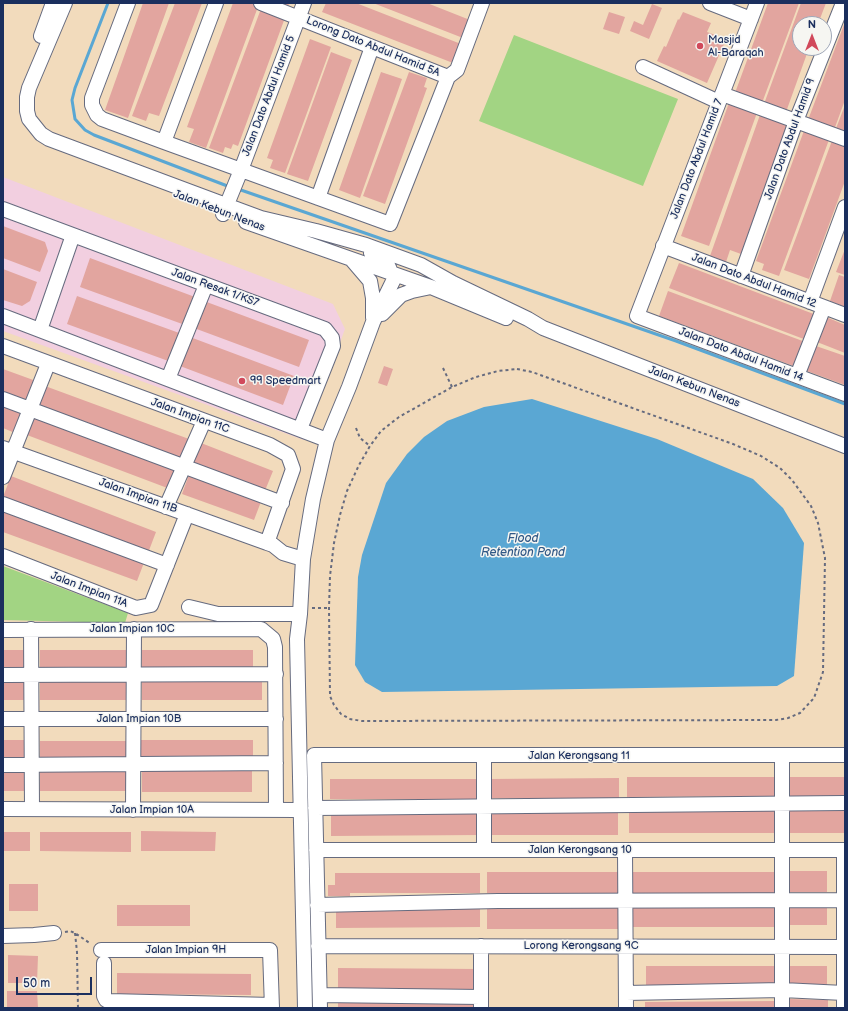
<!DOCTYPE html>
<html>
<head>
<meta charset="utf-8">
<style>
	body { margin:0 }
	#map { position:relative; width:848px; height:1011px; overflow:hidden; background:#f2dbbc; font-family:"Balsamiq Sans",sans-serif }
	canvas { display:block }
	.frame { position:absolute; inset:0; border:4px solid #1b2f5e; pointer-events:none }
	.north { position:absolute; left:792px; top:16px; width:40px; height:40px; box-sizing:border-box; background:#f6f6f2; border:1px solid #9ea6b7; border-radius:50%; rotate:0deg; font-size:11px; font-weight:700; line-height:16px; text-align:center; color:#1b2f5e }
	.north::after { content:''; display:block; margin:auto; width:14px; height:18px; background:#d1495b; clip-path:polygon(50% 0,100% 100%,50% 72%,0 100%) }
	.scale { position:absolute; left:16px; top:977px; width:76px; height:18px; box-sizing:border-box; border:2px solid #1b2f5e; border-top:0; padding-left:5px; font-size:12px; line-height:14px; white-space:nowrap; color:#1b2f5e; -webkit-text-stroke:3px #f6f6f2; paint-order:stroke }
</style>
</head>
<body>
<div id="map">
<canvas width="848" height="1011"></canvas>
<div class="frame"></div>
<div class="north">N</div>
<div class="scale">50 m</div>
</div>
<script>
const g = document.querySelector('canvas').getContext('2d');
g.lineJoin = 'round';
function fill(path, color) {
  g.fillStyle = color;
  g.fill(path, 'evenodd');
}
function toPath(rows) {
  const path = new Path2D();
  for (const r of rows) {
    path.moveTo(r[0], r[1]);
    for (let i = 2; i < r.length; i += 2) path.lineTo(r[i], r[i + 1]);
  }
  return path;
}
function stroke(path, color, width, dash) {
  g.strokeStyle = color;
  g.lineWidth = width;
  g.lineCap = dash ? 'butt' : 'round';
  g.setLineDash(dash || []);
  g.stroke(path);
}
function write(font, color, halo, rows, align = 'center') {
  g.font = font + ' "Balsamiq Sans",sans-serif';
  g.lineWidth = 3;
  g.setLineDash([]);
  g.textBaseline = 'middle';
  g.strokeStyle = halo;
  g.fillStyle = color;
  for (const [text, x, y, turn = 0] of rows) {
    g.save();
    g.translate(x, y);
    g.rotate((+turn || 0) * Math.PI / 180);
    g.textAlign = isNaN(turn) ? turn : align;
    if (halo) g.strokeText(text, 0, 0);
    g.fillText(text, 0, 0);
    g.restore();
  }
}
fill(toPath([
	[3,177,333,304,345,329,304,440,3,331]
]), '#f2cfe0');
fill(toPath([
	[514,35,678,99,643,186,479,121],
	[3,566,128,613,125,623,3,620]
]), '#a2d483');
fill(toPath([
	[532,399,657,439,753,479,783,508,804,543,794,676,777,686,382,692,365,682,355,665,358,577,362,555,386,483,407,454,424,437,447,421,484,407]
]), '#5aa7d3');
stroke(toPath([
	[108,3,75,88,72,100,75,119,85,130,94,135,230,187],
	[238,189,676,341,845,404]
]), '#5aa7d3', 3);
fill(toPath([
	[143,3,169,3,128,118,105,110],
	[175,3,202,3,159,116,149,113,146,121,132,116],
	[233,3,259,4,206,148,189,142,194,129,187,127],
	[279,3,289,3,288,7],
	[326,3,356,3,461,44,453,63,322,12],
	[373,3,427,3,470,20,463,38],
	[768,3,799,3,762,103,735,93],
	[801,3,826,3,818,24,800,24,800,48,809,48,786,112,764,104],
	[652,4,662,8,649,39,630,31,634,21,643,25],
	[262,6,286,15,238,146,233,144,231,149,225,147,223,153,209,148],
	[609,12,625,17,619,34,603,29],
	[683,12,711,23,707,32,718,36,716,40,724,44,707,83,657,61,664,46,666,47,678,19,679,20],
	[845,22,845,100,834,130,808,120],
	[310,39,331,47,285,173,270,168,273,160,267,158],
	[331,52,352,60,308,181,287,174],
	[381,72,402,79,360,198,339,190],
	[409,72,427,78,424,87,427,88,385,204,363,196],
	[730,100,758,110,709,246,681,236],
	[845,105,845,134,835,131],
	[761,112,788,121,741,254,730,250,726,262,710,256],
	[805,128,830,137,779,276,762,270,764,264,756,261],
	[833,138,845,143,845,181,809,279,784,270],
	[3,226,45,242,48,251,40,272,3,258],
	[845,249,845,275,836,272],
	[90,258,195,297,185,325,80,287],
	[679,263,819,316,809,341,669,288],
	[3,269,37,282,30,301,22,306,3,300],
	[839,275,845,277,845,307,830,301],
	[668,291,808,343,799,368,659,316],
	[77,296,182,334,171,362,67,324],
	[204,301,309,340,299,367,194,328],
	[826,317,845,325,845,353,817,342],
	[190,337,294,376,283,405,180,366],
	[816,346,845,356,845,385,807,371],
	[384,366,393,369,387,386,378,383],
	[3,369,36,381,28,402,3,393],
	[45,386,189,439,182,460,37,406],
	[3,405,23,413,15,433,3,428],
	[35,414,178,468,170,489,27,435],
	[201,443,273,471,264,493,193,464],
	[190,472,262,499,254,520,182,494],
	[11,476,156,532,148,553,3,497],
	[3,508,145,560,137,581,3,532],
	[3,650,28,650,28,670,3,670],
	[40,650,131,650,131,671,40,671],
	[142,650,253,650,253,671,142,670],
	[40,679,131,679,131,700,40,700],
	[3,680,28,680,28,700,3,700],
	[142,680,262,680,262,700,142,700],
	[3,740,30,740,30,759,3,759],
	[141,740,253,740,253,761,141,761],
	[40,741,131,741,131,761,40,761],
	[3,770,30,770,30,791,3,791],
	[142,770,252,770,252,792,142,792],
	[40,771,131,771,131,791,40,791],
	[627,777,776,777,776,796,627,797],
	[788,777,845,777,845,796,788,796],
	[619,778,619,798,488,798,488,779],
	[330,779,479,779,479,799,330,799],
	[788,809,845,809,845,833,788,833],
	[488,810,618,811,618,835,488,835],
	[331,811,480,811,480,835,331,836],
	[629,811,776,811,776,833,629,833],
	[141,831,216,832,215,851,141,851],
	[3,832,30,832,30,851,3,851],
	[40,832,131,832,131,852,40,851],
	[788,871,827,871,827,892,788,892],
	[487,872,618,872,618,893,487,893],
	[628,872,778,872,778,893,628,893],
	[335,873,480,873,480,893,350,893,350,896,328,896,328,885,335,885],
	[9,884,38,884,38,911,9,911],
	[788,904,827,904,827,925,788,925],
	[117,905,190,905,190,926,117,926],
	[480,906,480,927,336,928,336,907],
	[487,906,618,906,618,929,487,929],
	[628,906,776,906,776,927,628,927],
	[8,955,38,956,37,983,8,983],
	[646,966,777,966,777,987,646,987],
	[788,966,827,966,827,987,788,987],
	[338,968,479,969,479,990,338,988],
	[117,973,251,974,251,995,117,994],
	[7,991,37,991,38,1008,7,1008],
	[788,999,828,1000,828,1008,787,1008],
	[778,1001,778,1008,645,1008,645,1002],
	[480,1002,480,1008,338,1008,338,1003]
]), '#e2a59f');
const minor = toPath([
	[65,3,29,88,27,97,27,111,29,119,41,134,49,139,242,211,261,218,316,231,366,245,421,265,453,283,528,319,543,328,845,446],
	[128,3,92,98,92,105,97,115,102,119,164,142,390,224,448,77,457,70,482,3],
	[261,3,448,77],
	[710,3,751,19],
	[757,3,637,316,845,394],
	[41,36,53,3],
	[643,67,719,102],
	[722,94,845,139],
	[164,142,216,3],
	[318,198,372,47],
	[3,209,325,329,332,338,333,346,300,429],
	[223,214,241,170,304,3],
	[246,222,431,287,506,318],
	[663,246,845,315],
	[352,260,370,281,373,298,373,318],
	[741,276,796,121,843,3],
	[810,302,845,207],
	[382,314,401,295,412,291,431,287],
	[3,316,327,440],
	[40,330,73,235],
	[3,346,270,445,288,455,293,469,267,543],
	[797,376,824,307],
	[168,379,206,285],
	[3,399,282,503],
	[3,448,267,543,273,545,283,553,303,559],
	[3,477,48,364],
	[3,504,167,565],
	[166,507,204,421],
	[3,556,136,608,151,605,187,514],
	[189,607,218,614,300,614],
	[31,629,32,809],
	[3,630,261,629,273,639,275,647,276,810],
	[3,675,276,674],
	[3,719,276,719],
	[782,755,782,1008],
	[484,756,484,850],
	[3,765,276,763],
	[315,808,845,803],
	[3,809,300,810],
	[133,810,134,629],
	[316,850,845,850],
	[625,850,626,1008],
	[317,905,498,901,844,900],
	[3,936,34,935,54,933],
	[318,946,844,947],
	[481,946,481,1008],
	[101,950,270,950,272,1008],
	[104,963,104,996,106,1000,109,1001,272,1005],
	[626,993,782,990,844,993],
	[320,995,481,997],
	[305,1008,297,639,300,614,303,559,313,499,327,440,349,387,373,322,394,279,387,263,371,253],
	[320,1008,314,755,845,755],
	[844,1008,844,850]
]);
stroke(minor, '#666b7f', 16);
stroke(toPath([
	[443,368,452,387],
	[517,369,532,372,733,444,761,456,780,468,792,480,811,506,818,523,825,558,823,672,814,698,800,713,788,718,776,720,362,721,350,719,341,714,334,705,330,696,329,608,330,576,334,543,340,515,347,491,359,465,370,446,381,431,399,417,452,387,476,377,498,371,517,369],
	[356,428,360,438,370,446],
	[312,608,329,608],
	[65,932,70,931,75,933,91,944],
	[75,933,77,952,78,1008]
]), '#666b7f', 2, [3, 3]);
stroke(minor, '#fff', 14);
for (const [x, y, r, color] of [
	[700,46,4,"#d1495b"],
	[242,381,4,"#d1495b"]
]) {
  const dot = new Path2D();
  dot.arc(x, y, r, 0, 2 * Math.PI);
  g.fillStyle = color;
  g.fill(dot);
  stroke(dot, '#f6f6f2', 1.5);
}
write('11px', '#1b2f5e', '#f6f6f2', [
	["Masjid",708,40],
	["Al-Baraqah",708,53],
	["99 Speedmart",250,381]
], 'left');
write('11px', '#1b2f5e', '#f6f6f2', [
	["Lorong Dato Abdul Hamid 5A",373,47,22],
	["Jalan Dato Abdul Hamid 5",269,96,-69],
	["Jalan Dato Abdul Hamid 9",790,139,-70],
	["Jalan Dato Abdul Hamid 7",697,159,-69],
	["Jalan Kebun Nenas",219,211,21],
	["Jalan Dato Abdul Hamid 12",754,281,21],
	["Jalan Resak 1/KS7",215,288,20],
	["Jalan Dato Abdul Hamid 14",741,355,21],
	["Jalan Kebun Nenas",694,387,21],
	["Jalan Impian 11C",190,416,20],
	["Jalan Impian 11B",138,496,20],
	["Jalan Impian 11A",89,590,21],
	["Jalan Impian 10C",132,629],
	["Jalan Impian 10B",139,719],
	["Jalan Kerongsang 11",579,756],
	["Jalan Impian 10A",152,810],
	["Jalan Kerongsang 10",580,850],
	["Lorong Kerongsang 9C",581,946],
	["Jalan Impian 9H",186,950]
]);
write('italic 12px', '#315987', '#f6f6f2', [
	["Flood",523,539],
	["Retention Pond",523,553]
]);
</script>
</body>
</html>
